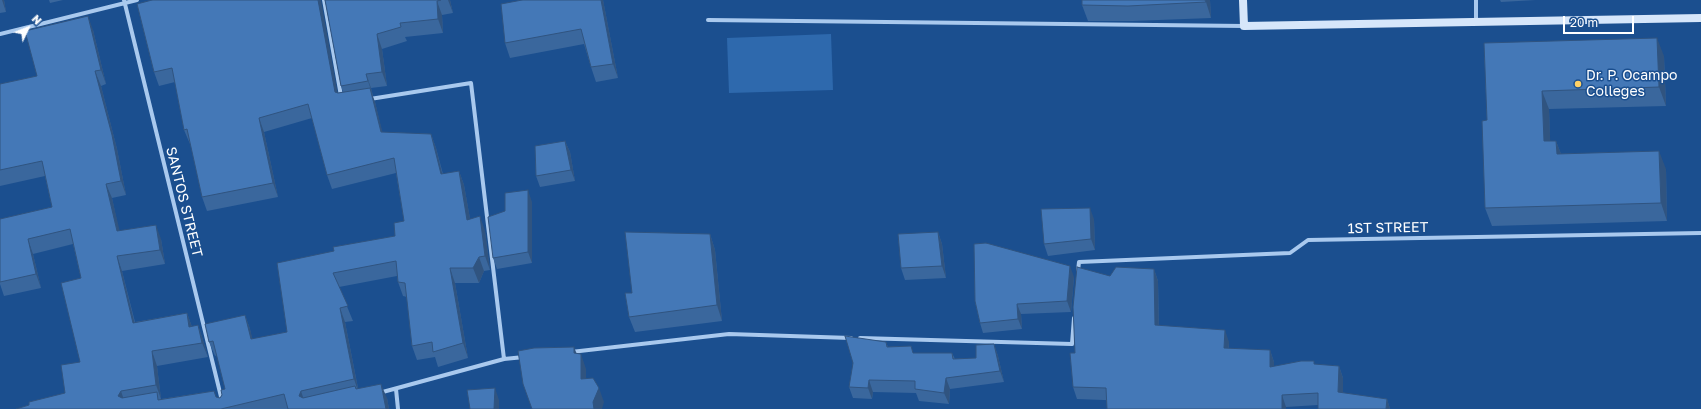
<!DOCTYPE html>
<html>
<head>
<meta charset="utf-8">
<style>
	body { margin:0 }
	#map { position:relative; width:1701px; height:409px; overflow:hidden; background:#1b4f8f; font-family:"Golos Text",sans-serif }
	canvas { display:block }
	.north { position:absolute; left:8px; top:8px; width:40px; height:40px; -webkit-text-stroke:3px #1b4f8f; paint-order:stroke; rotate:47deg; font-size:11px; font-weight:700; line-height:16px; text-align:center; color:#fff }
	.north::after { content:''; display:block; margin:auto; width:14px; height:18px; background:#fff; clip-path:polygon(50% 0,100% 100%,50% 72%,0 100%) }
	.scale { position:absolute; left:1563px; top:16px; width:71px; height:18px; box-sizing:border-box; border:2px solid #fff; border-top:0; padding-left:5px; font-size:12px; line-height:14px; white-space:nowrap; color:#fff; -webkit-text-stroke:3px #1b4f8f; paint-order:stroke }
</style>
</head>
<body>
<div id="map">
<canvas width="1701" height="409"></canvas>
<div class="north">N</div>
<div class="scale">20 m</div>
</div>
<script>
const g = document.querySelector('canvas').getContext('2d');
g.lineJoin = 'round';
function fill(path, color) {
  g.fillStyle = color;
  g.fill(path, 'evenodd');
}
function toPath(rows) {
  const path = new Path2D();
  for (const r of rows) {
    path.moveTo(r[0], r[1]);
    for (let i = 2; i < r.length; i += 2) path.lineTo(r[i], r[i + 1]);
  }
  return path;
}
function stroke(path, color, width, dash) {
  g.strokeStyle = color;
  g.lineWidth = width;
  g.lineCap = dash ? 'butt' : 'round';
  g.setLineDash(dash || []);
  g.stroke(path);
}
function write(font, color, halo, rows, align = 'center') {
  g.font = font + ' "Golos Text",sans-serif';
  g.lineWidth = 3;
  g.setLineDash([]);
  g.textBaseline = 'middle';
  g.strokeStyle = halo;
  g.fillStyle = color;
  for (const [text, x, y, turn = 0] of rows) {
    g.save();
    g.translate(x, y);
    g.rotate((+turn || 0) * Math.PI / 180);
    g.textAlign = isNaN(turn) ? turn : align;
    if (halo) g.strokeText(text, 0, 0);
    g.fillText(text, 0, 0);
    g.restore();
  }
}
fill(toPath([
	[831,34,833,90,729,93,727,38]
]), '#2e69ad');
stroke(toPath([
	[124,0,224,409],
	[324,0,341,96],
	[708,20,1244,26],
	[1476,22,1476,0],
	[0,34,137,0],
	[370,99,471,83,504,359],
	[1078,271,1079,262,1290,253,1308,240,1701,233],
	[860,338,1072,344,1074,318],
	[571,352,729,334,851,338],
	[396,389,398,409],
	[379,393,504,359,524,357]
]), '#a9c9ee', 4);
stroke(toPath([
	[1243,0,1244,26,1701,18]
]), '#d6e6fa', 8);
fill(toPath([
	[0,0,4,0,6,12,0,13],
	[49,0,63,0,50,3],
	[325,0,450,0,453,13,442,15,443,33,405,37,407,41,382,49,387,86,371,88,373,96,372,96,375,102,382,132,431,134,436,148,443,174,459,171,464,185,470,219,485,231,490,270,484,271,479,283,455,283,468,358,438,367,435,357,417,360,412,346,407,297,403,296,398,282,397,276,339,287,353,321,345,322,358,388,387,398,389,409,16,409,29,405,65,393,80,362,81,278,73,244,33,254,41,288,4,296,0,284,0,219,52,207,45,176,0,186,0,84,37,76,93,30,106,84,101,86,117,149,126,195,112,198,119,231,161,239,165,264,122,271,135,322,187,313,192,327,198,325,203,340,208,357,157,366,161,399,214,391,216,397,220,398,222,395,225,389,217,355,215,356,209,342,245,315,250,329,252,339,287,332,334,251,395,236,404,221,396,173,332,189,327,175,312,118,264,132,278,197,207,211,202,197,191,144,190,144,184,130,175,82,159,86,154,72,137,4,338,93,343,92,341,86],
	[522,0,603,0,618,78,596,82,591,67,584,44,510,58,505,43],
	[1082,0,1210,0,1211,18,1133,21,1088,21,1082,5],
	[1500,0,1536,0,1501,2],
	[1484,43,1664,56,1666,106,1549,109,1550,141,1556,141,1561,154,1666,169,1667,221,1492,226,1485,208,1487,120],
	[565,141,570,152,575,181,540,187,536,176],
	[532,202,532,263,497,269,493,258,505,211],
	[1094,219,1095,250,1048,256,1044,244],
	[938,232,942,244,946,278,905,280,901,268],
	[710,234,715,250,722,321,635,332,629,317],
	[1154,269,1158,281,1159,325,1229,342,1229,349,1270,350,1274,362,1274,366,1315,365,1339,366,1343,378,1343,393,1387,399,1390,409,1318,409,1318,405,1286,407,1077,399,1073,387,1075,353,1110,276],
	[1074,277,1071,312,1021,314,1022,329,983,333,980,323,975,301],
	[886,342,888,347,911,346,913,353,952,353,955,359,976,358,994,344,998,356,1004,382,950,389,949,404,919,401,916,393,873,392,872,399,853,398,849,387]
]), '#3a679d');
fill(toPath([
	[2,0,4,0,6,12],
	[318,0,321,0,340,106,335,92],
	[448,0,450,0,453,13],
	[601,0,603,0,618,78,613,64],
	[1205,0,1210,0,1211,18,1206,2],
	[437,1,442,15,443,33,438,19],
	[88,16,93,30,106,84,101,70],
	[377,34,382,49,387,86,382,72],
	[1657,38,1664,56,1666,106,1659,87],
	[95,71,101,86,117,149,126,195,121,181],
	[366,74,371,88,373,96,368,81],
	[370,88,375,102,386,146,381,132],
	[1542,91,1549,109,1551,160,1544,141],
	[259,118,264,132,278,197,273,183],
	[431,134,436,148,446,189,441,174],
	[565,141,570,152,575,181,571,170],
	[1556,141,1563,159,1557,154],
	[1659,151,1666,169,1667,221,1661,203],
	[459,171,464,185,473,235,467,220],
	[106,184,112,198,123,245,117,231],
	[528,190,532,202,532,263,528,252],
	[1090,208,1094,219,1095,250,1091,239],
	[480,216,485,231,490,270,485,256],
	[156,225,161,239,165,264,160,250],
	[938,232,942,244,946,278,942,266],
	[710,234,715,250,722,321,717,305],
	[28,239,33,254,41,288,36,274],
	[117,256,122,271,138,337,133,323],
	[479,257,484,271,479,283,473,268],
	[1070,266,1074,277,1071,312,1067,301],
	[450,268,455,283,468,358,463,343],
	[1154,269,1158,281,1159,336,1155,325],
	[1017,304,1021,314,1022,329,1018,319],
	[340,308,345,322,359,394,354,379],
	[187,313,192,327,189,327],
	[245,315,250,329,256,353,251,339],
	[198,325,203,340,208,357,202,343],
	[1225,330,1229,342,1228,360,1224,348],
	[994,344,998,356,1004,382,1000,371],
	[574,347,580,362,574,353],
	[1270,350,1274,362,1274,379,1270,367],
	[152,351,157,366,161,399,156,385],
	[581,354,586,369,586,394,581,379],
	[1339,366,1343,378,1343,404,1338,392],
	[946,378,950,389,949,404,944,393],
	[869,380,873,392,872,399,868,388],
	[381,384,387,398,389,409,386,409],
	[495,388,499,400,499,409,494,409],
	[599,388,604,402,602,409,594,409,593,402],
	[121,391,126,406,118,396],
	[301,391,306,406,299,396],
	[1282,395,1286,407,1286,409,1282,409],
	[1387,399,1390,409,1386,409]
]), '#305480');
const building = toPath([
	[152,0,318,0,335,92,338,93,370,88,381,132,431,134,441,174,459,171,467,220,480,216,485,256,479,257,473,268,450,268,463,343,433,352,432,342,412,346,405,283,398,282,396,261,333,273,348,306,340,308,354,379,301,391,299,396,303,398,355,386,356,389,381,384,386,409,288,409,284,394,221,409,16,409,29,405,29,402,65,393,61,365,80,362,61,283,81,278,70,229,28,239,36,274,0,282,0,219,52,207,42,161,0,170,0,84,37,76,25,31,88,16,101,70,95,71,112,135,121,181,106,184,117,231,156,225,160,250,117,256,133,323,187,313,189,327,198,325,202,343,152,351,156,385,121,391,118,396,122,398,157,392,158,400,214,391,216,397,220,398,222,395,221,390,225,389,213,341,209,342,205,324,245,315,251,339,287,332,277,263,334,251,333,247,395,236,394,223,404,221,394,158,327,175,308,104,259,118,273,183,202,197,187,129,184,130,172,68,154,72,137,4,152,0],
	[325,0,441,0,437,1,438,19,400,23,401,27,377,34,382,72,366,74,368,81,341,86,325,0],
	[522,0,601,0,613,64,591,67,581,29,505,43,501,4,522,0],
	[1082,0,1205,0,1206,2,1128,6,1082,5,1082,0],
	[1657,38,1659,87,1542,91,1544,141,1556,141,1557,154,1659,151,1661,203,1485,208,1482,121,1487,120,1484,43,1657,38],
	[565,141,571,170,536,176,535,146,565,141],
	[528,190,528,252,493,258,488,217,505,211,505,193,528,190],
	[1090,208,1091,239,1044,244,1041,209,1090,208],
	[625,232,710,234,717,305,629,317,625,293,632,293,625,232],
	[938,232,942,266,901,268,898,234,938,232],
	[986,243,1070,266,1067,301,1017,304,1018,319,980,323,975,301,974,244,986,243],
	[1077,267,1110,276,1116,267,1154,269,1155,325,1225,330,1224,348,1270,350,1270,367,1301,361,1314,361,1314,364,1339,366,1338,392,1387,399,1386,409,1318,409,1318,393,1282,395,1282,409,1107,409,1106,388,1073,387,1070,353,1075,353,1073,307,1077,267],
	[845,336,886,342,887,347,911,346,913,353,952,353,953,359,976,358,976,345,994,344,1000,371,946,378,944,393,915,389,915,381,869,380,868,388,849,387,853,363,845,336],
	[574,347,574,353,581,354,581,379,593,378,599,388,593,402,594,409,532,409,523,384,518,351,534,348,574,347],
	[495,388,494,409,470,409,467,390,495,388]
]);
fill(building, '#4478b7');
stroke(building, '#305480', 1);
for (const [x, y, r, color] of [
	[1578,84,4,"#ffd166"]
]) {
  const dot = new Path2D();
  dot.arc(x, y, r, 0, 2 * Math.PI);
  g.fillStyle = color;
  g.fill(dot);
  stroke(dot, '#1b4f8f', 1.5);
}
write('14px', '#fff', '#1b4f8f', [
	["Dr. P. Ocampo",1586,76],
	["Colleges",1586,92]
], 'left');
write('14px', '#fff', '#1b4f8f', [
	["SANTOS STREET",184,202,76],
	["1ST STREET",1388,228,-1]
]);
</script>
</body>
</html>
